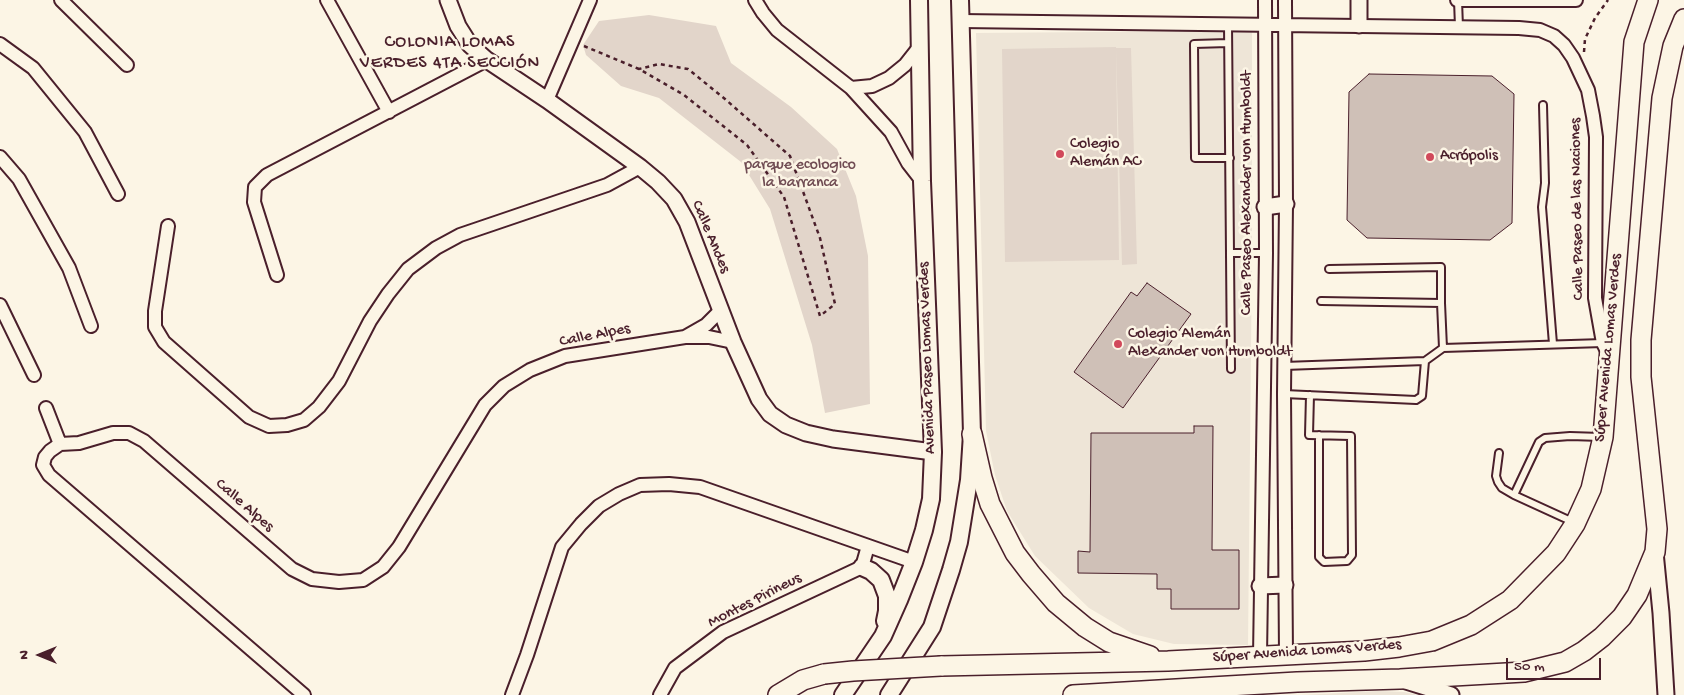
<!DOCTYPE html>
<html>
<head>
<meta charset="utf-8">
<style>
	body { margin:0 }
	#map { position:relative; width:1684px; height:695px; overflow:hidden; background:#fcf5e5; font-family:"Gochi Hand",sans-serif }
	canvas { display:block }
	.north { position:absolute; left:15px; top:630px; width:50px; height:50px; -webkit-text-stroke:4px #fcf5e5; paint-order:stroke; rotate:270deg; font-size:14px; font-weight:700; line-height:20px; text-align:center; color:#4a1f2b }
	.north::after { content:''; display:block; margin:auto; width:18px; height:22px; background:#4a1f2b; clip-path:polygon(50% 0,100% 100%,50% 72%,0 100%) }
	.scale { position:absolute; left:1506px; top:658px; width:95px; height:22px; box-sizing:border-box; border:2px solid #4a1f2b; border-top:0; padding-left:6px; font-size:15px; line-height:18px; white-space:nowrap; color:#4a1f2b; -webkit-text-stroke:4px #fcf5e5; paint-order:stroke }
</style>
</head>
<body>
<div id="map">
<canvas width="1684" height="695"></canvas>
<div class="north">N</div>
<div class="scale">50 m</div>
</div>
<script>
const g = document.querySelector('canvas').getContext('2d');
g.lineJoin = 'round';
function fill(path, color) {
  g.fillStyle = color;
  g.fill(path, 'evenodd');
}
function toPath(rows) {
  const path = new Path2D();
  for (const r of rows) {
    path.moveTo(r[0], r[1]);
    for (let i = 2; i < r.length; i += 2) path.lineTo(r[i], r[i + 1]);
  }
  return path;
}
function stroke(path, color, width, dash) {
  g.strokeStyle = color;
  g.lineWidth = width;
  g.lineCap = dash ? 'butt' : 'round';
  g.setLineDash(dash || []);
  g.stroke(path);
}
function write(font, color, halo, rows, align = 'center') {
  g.font = font + ' "Gochi Hand",sans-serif';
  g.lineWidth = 5;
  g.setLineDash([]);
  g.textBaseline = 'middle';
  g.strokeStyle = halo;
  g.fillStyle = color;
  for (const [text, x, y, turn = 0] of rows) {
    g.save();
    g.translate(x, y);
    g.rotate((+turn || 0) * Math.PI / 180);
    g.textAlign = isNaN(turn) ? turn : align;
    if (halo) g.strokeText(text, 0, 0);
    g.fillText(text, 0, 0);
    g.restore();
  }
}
fill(toPath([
	[1214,31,1252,32,1252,253,1248,645,1174,644,1133,634,1089,608,1035,556,1007,511,995,475,986,431,976,33],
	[1378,691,1404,692,1419,695,1301,695]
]), '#eee5d7');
fill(toPath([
	[649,15,716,26,731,63,791,107,837,149,856,196,868,256,870,404,825,413,812,345,770,209,741,162,659,98,621,86,586,55,583,45,599,21],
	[1116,47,1119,260,1005,262,1002,49],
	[1116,48,1131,48,1137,264,1122,265]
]), '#e2d5ca');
const building = toPath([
	[1369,74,1492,76,1514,94,1512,223,1490,240,1367,238,1347,220,1349,92,1369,74],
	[1147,283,1191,314,1123,408,1074,372,1131,292,1137,296,1147,283],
	[1194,426,1213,426,1212,550,1239,550,1239,609,1171,609,1171,589,1157,589,1157,574,1078,573,1078,551,1090,552,1091,433,1194,433,1194,426]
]);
fill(building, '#cfc0b7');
stroke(building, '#4a1f2b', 1);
const service = toPath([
	[1458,0,1459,27],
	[1228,24,1231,369],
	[1228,43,1194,44,1195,158,1230,158],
	[1543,105,1545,183,1542,207,1553,344],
	[1231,253,1266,253],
	[1329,269,1441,267,1441,303],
	[1321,301,1441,303,1443,348],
	[1425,361,1443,348,1603,343],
	[1284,366,1425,361,1422,396,1416,400,1284,394],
	[1310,395,1309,435,1351,436,1352,555,1347,561,1324,562,1319,557,1319,435],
	[1499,453,1496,476,1498,482,1502,488,1514,495],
	[1573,522,1514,495,1539,442,1545,438,1570,436,1601,437]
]);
const minor = toPath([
	[61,0,127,65],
	[327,0,389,112],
	[755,0,763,13,777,30,851,88,891,132,908,163,922,181],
	[1285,0,1286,204,1284,394,1286,655],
	[1457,0,1576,0],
	[961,21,1519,28,1540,30,1554,36,1564,45,1573,58,1588,90,1593,116,1596,137,1595,298,1603,343,1607,351],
	[0,44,33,68,85,132,118,194],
	[851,88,872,86,889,78,905,65,920,46],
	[547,100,590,0],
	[0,157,19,179,69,268,91,326],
	[168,226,155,311,155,327,164,342,249,417,269,426,287,425,304,420,319,407,339,381,370,321,388,294,408,269,436,248,460,235,607,185,640,167],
	[277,275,254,202,255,187,267,175,487,60],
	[0,305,34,375],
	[685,337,706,325,721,310],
	[46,408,60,444],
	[1260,656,1266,253,1265,0],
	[304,695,49,475,43,465,45,457,50,451,60,444,79,443,113,433,129,433,144,441,292,569,312,579,339,582,363,580,383,567,399,547,485,405,504,386,530,370,565,356,685,337,709,337,733,342],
	[512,695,527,655,562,547,581,524,599,506,619,494,640,485,669,484,700,487,914,562],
	[660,695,675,668,723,632,862,567,868,546]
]);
const tertiary = toPath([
	[448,0,458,26,470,45,487,60,547,100,640,167,658,182,674,199,687,222,733,342,759,399,770,414,786,425,806,433,833,439,933,452],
	[1359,25,1359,0],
	[1265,207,1286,204],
	[1655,552,1661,613,1666,695],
	[1260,586,1285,585],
	[1406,681,1451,695]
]);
const secondary = toPath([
	[862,567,871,571,881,580,887,596,887,611,885,621],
	[843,695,883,636,899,600,914,562,924,530,931,499,933,452,922,181,919,0],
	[889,695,932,627,951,570,959,542,969,480,972,434,960,0]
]);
const primary = toPath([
	[972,434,982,478,990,504,1015,553,1031,574,1056,603,1085,627,1109,642,1150,656],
	[941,666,1168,661,1364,651,1399,647,1432,641,1471,625,1510,600,1556,553,1575,524,1591,489,1603,437,1634,42,1648,0],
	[778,695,803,680,824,674],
	[1073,695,1297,682,1400,679,1524,672,1565,662,1584,651,1602,637,1622,617,1637,595,1655,552,1657,529,1641,377,1641,340,1662,98,1673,46,1684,19]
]);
stroke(service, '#4a1f2b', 10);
stroke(minor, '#4a1f2b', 16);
stroke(tertiary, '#4a1f2b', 19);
stroke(secondary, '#4a1f2b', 20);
stroke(primary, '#4a1f2b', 22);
stroke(toPath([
	[584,46,639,69,684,95,747,145,784,197,820,316,835,304,820,238,790,156,725,99,688,69,659,64,639,69],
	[1584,52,1585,39,1595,18,1608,0]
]), '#4a1f2b', 2.5, [4, 4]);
stroke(service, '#fcf5e5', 6);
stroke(minor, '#fcf5e5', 12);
stroke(tertiary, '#fcf5e5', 15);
stroke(secondary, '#fcf5e5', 16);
stroke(primary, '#fcf5e5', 19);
const primaryBridge = toPath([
	[824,674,853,671,941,666]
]);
stroke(primaryBridge, '#4a1f2b', 22, []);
stroke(primaryBridge, '#fcf5e5', 19);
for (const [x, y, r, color] of [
	[1060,154,5,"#d1495b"],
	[1430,157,5,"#d1495b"],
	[1118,344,5,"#d1495b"]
]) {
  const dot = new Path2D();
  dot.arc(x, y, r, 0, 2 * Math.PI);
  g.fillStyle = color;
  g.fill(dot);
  stroke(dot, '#fcf5e5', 2);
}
write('16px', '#4a1f2b', '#fcf5e5', [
	["Colegio",1070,145],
	["Alemán AC",1070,163],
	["Acrópolis",1440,157],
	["Colegio Alemán",1128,335],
	["Alexander von Humboldt",1128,353]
], 'left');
write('16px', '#704c53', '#fcf5e5', [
	["parque ecologico",800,166],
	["la barranca",800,184]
]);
write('16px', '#4a1f2b', '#fcf5e5', [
	["Calle Paseo Alexander von Humboldt",1248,193,-90],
	["Calle Paseo de las Naciones",1578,209,-91],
	["Calle Andes",710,237,67],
	["Calle Alpes",595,336,-11],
	["Súper Avenida Lomas Verdes",1609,348,-85],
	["Avenida Paseo Lomas Verdes",928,358,-92],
	["Calle Alpes",244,506,41],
	["Montes Pirineus",755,601,-27],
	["Súper Avenida Lomas Verdes",1307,652,-4]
]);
g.letterSpacing = '1px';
write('18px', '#4a1f2b', '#fcf5e5', [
	["COLONIA LOMAS",450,43],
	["VERDES 4TA SECCIÓN",450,64]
]);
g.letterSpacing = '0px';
</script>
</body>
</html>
